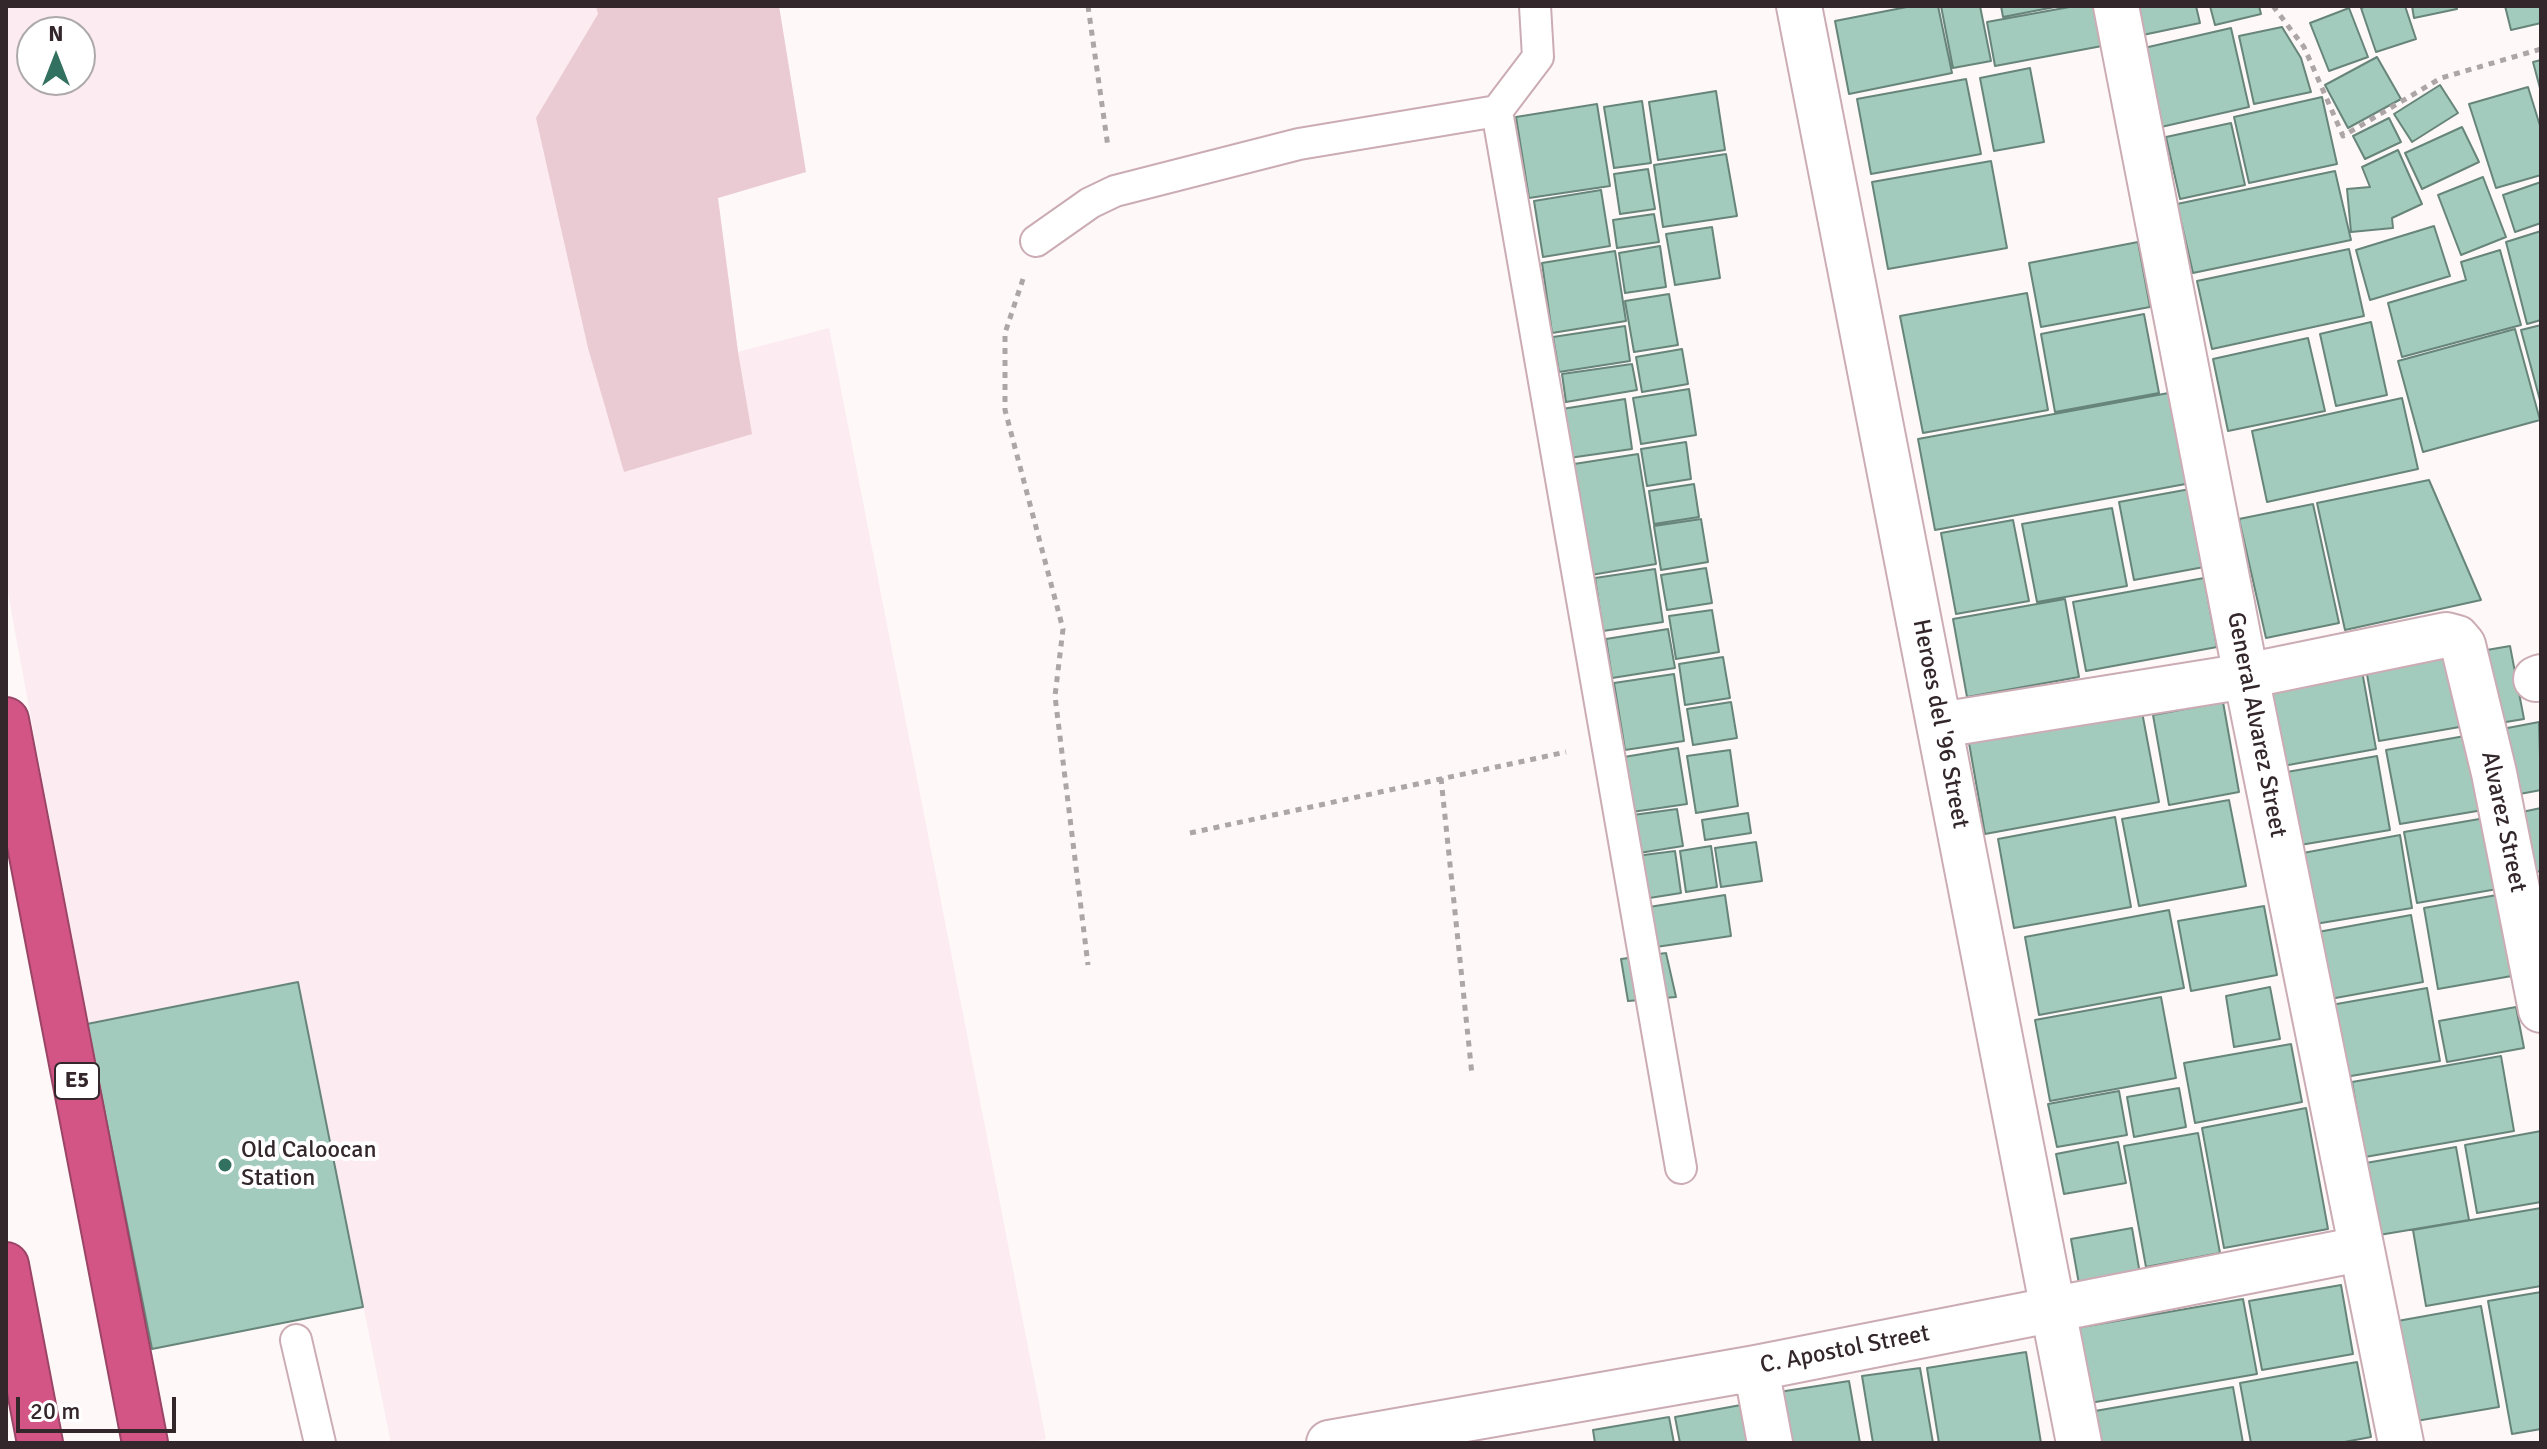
<!DOCTYPE html>
<html>
<head>
<meta charset="utf-8">
<style>
	body { margin:0 }
	#map { position:relative; width:2547px; height:1449px; overflow:hidden; background:#fef8f9; font-family:Signika,sans-serif }
	canvas { display:block }
	.frame { position:absolute; inset:0; border:8px solid #33272b; pointer-events:none }
	.north { position:absolute; left:16px; top:16px; width:80px; height:80px; box-sizing:border-box; background:#fff; border:2px solid #ada9aa; border-radius:50%; rotate:0deg; font-size:22px; font-weight:700; line-height:32px; text-align:center; color:#33272b }
	.north::after { content:''; display:block; margin:auto; width:28px; height:36px; background:#32715f; clip-path:polygon(50% 0,100% 100%,50% 72%,0 100%) }
	.scale { position:absolute; left:16px; top:1397px; width:160px; height:36px; box-sizing:border-box; border:4px solid #33272b; border-top:0; padding-left:10px; font-size:24px; line-height:28px; white-space:nowrap; color:#33272b; -webkit-text-stroke:6px #fff; paint-order:stroke }
</style>
</head>
<body>
<div id="map">
<canvas width="2547" height="1449"></canvas>
<div class="frame"></div>
<div class="north">N</div>
<div class="scale">20 m</div>
</div>
<script>
const g = document.querySelector('canvas').getContext('2d');
g.lineJoin = 'round';
function fill(path, color) {
  g.fillStyle = color;
  g.fill(path, 'evenodd');
}
function toPath(rows) {
  const path = new Path2D();
  for (const r of rows) {
    path.moveTo(r[0], r[1]);
    for (let i = 2; i < r.length; i += 2) path.lineTo(r[i], r[i + 1]);
  }
  return path;
}
function stroke(path, color, width, dash) {
  g.strokeStyle = color;
  g.lineWidth = width;
  g.lineCap = dash ? 'butt' : 'round';
  g.setLineDash(dash || []);
  g.stroke(path);
}
function write(font, color, halo, rows, align = 'center') {
  g.font = font + ' Signika,sans-serif';
  g.lineWidth = 8;
  g.setLineDash([]);
  g.textBaseline = 'middle';
  g.strokeStyle = halo;
  g.fillStyle = color;
  for (const [text, x, y, turn = 0] of rows) {
    g.save();
    g.translate(x, y);
    g.rotate((+turn || 0) * Math.PI / 180);
    g.textAlign = isNaN(turn) ? turn : align;
    if (halo) g.strokeText(text, 0, 0);
    g.fillText(text, 0, 0);
    g.restore();
  }
}
fill(toPath([
	[6,6,779,6,806,172,718,198,738,352,829,328,1046,1439,1028,1443,391,1443,298,982,87,1024,6,582],
	[32,32,80,32,80,80,32,80]
]), '#fcebf0');
fill(toPath([
	[596,6,779,6,806,172,718,198,738,352,752,434,624,472,588,348,536,118,598,14]
]), '#eacbd3');
const building = toPath([
	[1912,6,1938,6,1952,73,1849,94,1835,21,1912,6],
	[1941,6,1980,6,1991,61,1953,68,1941,6],
	[2001,6,2060,6,2003,17,2001,6],
	[2075,6,2094,6,2102,46,1995,66,1987,22,2075,6],
	[2131,6,2196,6,2200,23,2138,36,2131,6],
	[2210,6,2259,6,2261,14,2215,25,2210,6],
	[2367,6,2405,6,2416,39,2376,52,2361,8,2367,6],
	[2412,6,2456,6,2457,9,2414,18,2412,6],
	[2505,6,2541,6,2541,23,2511,30,2505,6],
	[2349,8,2368,57,2329,71,2310,23,2349,8],
	[2282,27,2301,58,2311,92,2254,104,2239,36,2282,27],
	[2231,28,2249,107,2161,127,2144,48,2231,28],
	[2377,57,2401,99,2348,128,2325,85,2377,57],
	[2541,60,2541,92,2533,62,2541,60],
	[2030,68,2044,142,1994,151,1980,78,2030,68],
	[1966,79,1981,154,1871,174,1857,99,1966,79],
	[2440,85,2458,113,2412,142,2394,114,2440,85],
	[2528,87,2541,129,2541,175,2496,188,2469,104,2528,87],
	[1716,91,1725,150,1658,160,1649,102,1716,91],
	[2322,97,2337,164,2249,183,2234,117,2322,97],
	[1642,101,1651,163,1614,168,1604,107,1642,101],
	[1597,104,1610,186,1529,198,1516,117,1597,104],
	[2389,118,2401,142,2365,159,2353,136,2389,118],
	[2231,123,2245,185,2180,199,2166,137,2231,123],
	[2462,127,2479,162,2422,189,2405,153,2462,127],
	[2398,150,2422,204,2392,218,2393,228,2351,232,2347,189,2370,187,2362,167,2398,150],
	[1726,154,1737,216,1663,227,1654,165,1726,154],
	[1991,161,2007,248,1888,269,1872,182,1991,161],
	[1648,169,1655,209,1620,214,1614,174,1648,169],
	[2335,171,2351,240,2193,273,2177,204,2335,171],
	[2483,177,2506,237,2461,255,2438,195,2483,177],
	[2541,182,2541,223,2515,232,2503,195,2541,182],
	[1601,190,1610,246,1543,257,1534,201,1601,190],
	[1654,214,1659,242,1617,248,1613,220,1654,214],
	[2434,226,2450,276,2370,300,2356,250,2434,226],
	[1712,227,1720,278,1675,285,1666,234,1712,227],
	[2541,231,2541,320,2527,324,2506,242,2541,231],
	[2138,242,2150,307,2041,327,2029,263,2138,242],
	[1660,246,1666,287,1625,293,1619,253,1660,246],
	[2349,249,2364,316,2212,349,2197,281,2349,249],
	[2500,250,2521,325,2402,357,2388,303,2466,280,2461,262,2500,250],
	[1615,251,1626,321,1552,333,1542,263,1615,251],
	[2027,293,2048,410,1923,433,1900,316,2027,293],
	[1669,294,1678,345,1634,352,1625,301,1669,294],
	[2144,314,2159,393,2055,412,2041,334,2144,314],
	[2371,322,2387,395,2336,406,2320,334,2371,322],
	[2541,325,2541,404,2521,330,2541,325],
	[1625,326,1630,361,1559,372,1553,337,1625,326],
	[2515,329,2540,420,2423,452,2398,361,2515,329],
	[2308,338,2325,411,2228,431,2213,359,2308,338],
	[1682,349,1688,384,1642,392,1636,357,1682,349],
	[1632,364,1637,390,1566,402,1562,374,1632,364],
	[1689,389,1696,435,1641,444,1633,398,1689,389],
	[2174,392,2191,483,1935,530,1918,439,2174,392],
	[2402,398,2418,469,2267,502,2252,431,2402,398],
	[1625,399,1632,449,1569,458,1562,409,1625,399],
	[1686,442,1691,479,1647,486,1641,449,1686,442],
	[1638,454,1656,564,1591,575,1574,464,1638,454],
	[2429,480,2481,600,2345,630,2317,503,2429,480],
	[1694,484,1699,517,1654,524,1649,491,1694,484],
	[2190,489,2204,567,2134,580,2119,502,2190,489],
	[2313,504,2339,623,2266,638,2239,519,2313,504],
	[2112,508,2127,586,2037,602,2022,524,2112,508],
	[1701,519,1708,562,1661,570,1654,526,1701,519],
	[2013,520,2029,601,1956,614,1941,533,2013,520],
	[1706,568,1712,603,1667,610,1661,575,1706,568],
	[1655,569,1663,622,1603,631,1595,578,1655,569],
	[2204,578,2217,647,2086,671,2073,602,2204,578],
	[2065,599,2079,677,1967,697,1953,619,2065,599],
	[1712,610,1719,652,1676,659,1669,616,1712,610],
	[1668,629,1675,668,1612,678,1606,639,1668,629],
	[2510,646,2524,719,2494,724,2481,651,2510,646],
	[2458,653,2471,725,2379,741,2366,669,2458,653],
	[1723,657,1730,698,1685,705,1679,664,1723,657],
	[2362,671,2376,749,2283,766,2269,686,2362,671],
	[1674,674,1684,741,1625,750,1614,683,1674,674],
	[1731,702,1737,738,1693,745,1687,709,1731,702],
	[2223,702,2239,792,2169,805,2153,715,2223,702],
	[2142,712,2159,802,1985,834,1969,743,2142,712],
	[2539,722,2541,790,2509,796,2497,730,2539,722],
	[2476,734,2489,809,2400,824,2386,750,2476,734],
	[1678,748,1687,804,1632,812,1624,757,1678,748],
	[1730,750,1738,806,1696,813,1687,756,1730,750],
	[2377,756,2390,830,2300,845,2287,772,2377,756],
	[2229,800,2246,886,2139,906,2122,819,2229,800],
	[2541,808,2541,871,2528,874,2517,813,2541,808],
	[1677,809,1683,846,1639,853,1633,815,1677,809],
	[1748,813,1751,833,1705,840,1702,820,1748,813],
	[2115,817,2131,907,2014,928,1998,839,2115,817],
	[2491,817,2503,888,2417,903,2404,832,2491,817],
	[2400,835,2412,908,2315,924,2303,853,2400,835],
	[1756,842,1762,881,1721,887,1715,848,1756,842],
	[1711,846,1717,887,1686,892,1680,851,1711,846],
	[1675,851,1681,893,1643,899,1636,856,1675,851],
	[2508,893,2523,974,2438,989,2424,908,2508,893],
	[1725,895,1731,936,1656,947,1649,907,1725,895],
	[2264,906,2277,975,2191,991,2178,921,2264,906],
	[2169,910,2184,988,2039,1015,2025,937,2169,910],
	[2411,915,2423,982,2330,999,2318,932,2411,915],
	[1666,953,1676,997,1628,1001,1621,959,1666,953],
	[298,982,363,1307,152,1349,87,1024,298,982],
	[2270,987,2280,1039,2234,1047,2226,996,2270,987],
	[2427,988,2440,1061,2345,1077,2331,1005,2427,988],
	[2161,997,2176,1078,2050,1101,2035,1020,2161,997],
	[2516,1007,2524,1048,2447,1062,2439,1021,2516,1007],
	[2291,1044,2302,1102,2195,1123,2184,1063,2291,1044],
	[2501,1056,2514,1131,2365,1157,2352,1082,2501,1056],
	[2179,1088,2186,1127,2134,1137,2127,1097,2179,1088],
	[2119,1091,2127,1135,2057,1147,2048,1104,2119,1091],
	[2306,1108,2328,1229,2224,1248,2202,1128,2306,1108],
	[2541,1131,2541,1202,2477,1213,2465,1145,2541,1131],
	[2198,1133,2220,1253,2146,1267,2124,1146,2198,1133],
	[2118,1142,2126,1183,2064,1194,2056,1154,2118,1142],
	[2456,1147,2469,1220,2379,1235,2366,1163,2456,1147],
	[2541,1208,2541,1286,2426,1306,2413,1230,2541,1208],
	[2132,1228,2140,1274,2079,1284,2071,1239,2132,1228],
	[2341,1285,2353,1354,2262,1370,2249,1301,2341,1285],
	[2541,1292,2541,1429,2512,1434,2488,1301,2541,1292],
	[2243,1299,2257,1374,2090,1403,2076,1328,2243,1299],
	[2481,1306,2499,1407,2410,1422,2392,1322,2481,1306],
	[2026,1352,2041,1443,1939,1443,1927,1368,2026,1352],
	[2357,1362,2371,1437,2339,1443,2251,1443,2240,1383,2357,1362],
	[1920,1368,1933,1443,1873,1443,1862,1376,1920,1368],
	[1849,1381,1860,1443,1787,1443,1779,1392,1849,1381],
	[2233,1387,2243,1443,2100,1443,2095,1411,2233,1387],
	[1741,1405,1748,1443,1680,1443,1675,1417,1741,1405],
	[1669,1417,1674,1443,1595,1443,1593,1430,1669,1417]
]);
fill(building, '#a3cbbd');
stroke(building, '#67857a', 2);
const service = toPath([
	[1497,111,1681,1168],
	[1036,241,1090,203,1115,191,1299,144,1497,111,1538,57,1535,6],
	[296,1340,320,1443]
]);
const minor = toPath([
	[2116,6,2246,676,2401,1443],
	[2536,679,2541,677],
	[1940,725,2246,676,2446,635,2457,638,2463,645,2494,773,2541,1010],
	[1756,1368,1770,1443],
	[1329,1443,1756,1368,2360,1249]
]);
const tertiary = toPath([
	[1799,6,2079,1443]
]);
const motorway = toPath([
	[6,720,145,1443],
	[6,1265,40,1443]
]);
stroke(service, '#cbacb4', 34);
stroke(minor, '#cbacb4', 48);
stroke(tertiary, '#cbacb4', 48);
stroke(motorway, '#9b4566', 48);
stroke(toPath([
	[1088,6,1108,147],
	[2273,6,2304,47,2343,136,2441,78,2541,49],
	[1023,279,1005,333,1005,410,1063,629,1055,696,1088,965],
	[1441,778,1472,1075],
	[1190,833,1566,752]
]), '#ada5a7', 5, [6, 6]);
stroke(service, '#fff', 30);
stroke(minor, '#fff', 44);
stroke(tertiary, '#fff', 44);
stroke(motorway, '#d35585', 44);
for (const [x, y, r, color] of [
	[225,1165,8,"#32715f"]
]) {
  const dot = new Path2D();
  dot.arc(x, y, r, 0, 2 * Math.PI);
  g.fillStyle = color;
  g.fill(dot);
  stroke(dot, '#fff', 3);
}
for (const [x, y, w] of [
	[77,1081,44]
]) {
  const box = new Path2D();
  box.roundRect(x - w / 2, y - 18, w, 36, 6);
  g.fillStyle = '#fff';
  g.fill(box);
  stroke(box, '#33272b', 2);
}
write('bold 22px', '#33272b', null, [
	["E5",77,1081]
]);
write('24px', '#33272b', '#fff', [
	["Heroes del '96 Street",1940,724,79],
	["General Alvarez Street",2256,725,79],
	["Alvarez Street",2503,822,78],
	["C. Apostol Street",1845,1350,-11]
]);
write('24px', '#33272b', '#fff', [
	["Old Caloocan",241,1151],
	["Station",241,1179]
], 'left');
</script>
</body>
</html>
